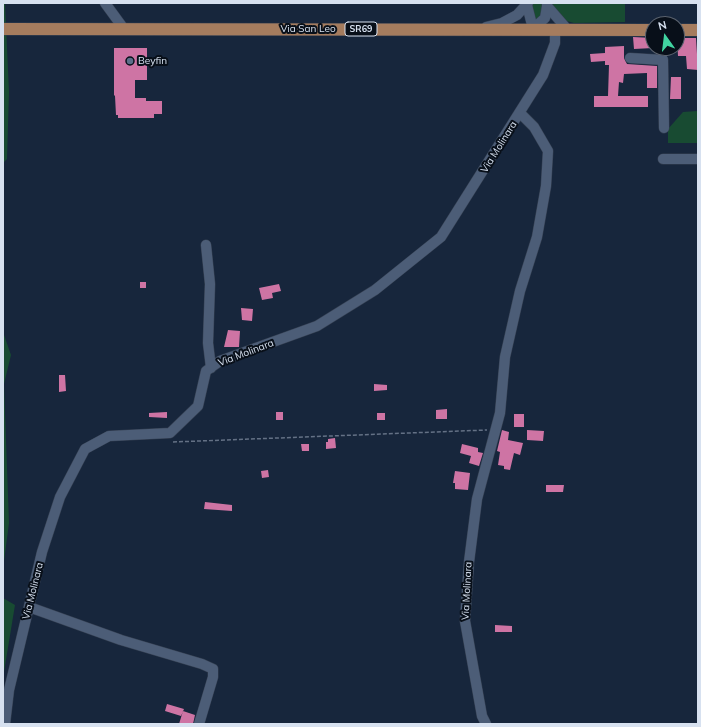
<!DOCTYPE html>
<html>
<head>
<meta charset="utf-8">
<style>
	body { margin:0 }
	#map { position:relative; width:701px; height:727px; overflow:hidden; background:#17263c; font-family:Mulish,sans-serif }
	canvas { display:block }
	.frame { position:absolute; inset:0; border:4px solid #d7e1f0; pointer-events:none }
	.north { position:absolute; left:645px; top:16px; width:40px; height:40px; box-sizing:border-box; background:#080f19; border:1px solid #5b636f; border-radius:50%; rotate:346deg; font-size:11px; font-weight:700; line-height:16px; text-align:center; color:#d7e1f0 }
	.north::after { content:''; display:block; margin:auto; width:14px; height:18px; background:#41d4a1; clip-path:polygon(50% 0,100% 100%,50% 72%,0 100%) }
</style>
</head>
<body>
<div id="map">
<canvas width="701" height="727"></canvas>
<div class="frame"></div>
<div class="north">N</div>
</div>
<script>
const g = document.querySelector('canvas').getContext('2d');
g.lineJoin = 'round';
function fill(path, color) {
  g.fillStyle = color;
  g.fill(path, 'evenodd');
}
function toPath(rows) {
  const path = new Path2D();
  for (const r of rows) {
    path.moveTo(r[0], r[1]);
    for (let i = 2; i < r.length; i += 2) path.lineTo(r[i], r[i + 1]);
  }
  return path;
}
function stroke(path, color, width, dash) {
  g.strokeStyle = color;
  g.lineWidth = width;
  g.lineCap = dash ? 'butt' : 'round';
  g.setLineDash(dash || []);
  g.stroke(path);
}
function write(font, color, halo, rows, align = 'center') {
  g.font = font + ' Mulish,sans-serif';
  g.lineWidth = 4;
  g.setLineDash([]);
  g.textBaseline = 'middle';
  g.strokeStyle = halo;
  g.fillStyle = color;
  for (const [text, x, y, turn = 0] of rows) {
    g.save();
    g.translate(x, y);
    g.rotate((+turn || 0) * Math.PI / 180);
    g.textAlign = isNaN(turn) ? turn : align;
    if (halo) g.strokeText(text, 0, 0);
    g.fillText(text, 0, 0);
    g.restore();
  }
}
fill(toPath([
	[3,3,5,3,9,92,7,159,3,163],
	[533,3,543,3,543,11,536,22,531,9],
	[551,3,625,3,625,22,574,23,563,20],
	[697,111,697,143,668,143,668,129,683,112],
	[3,332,11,355,4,384,9,523,3,569],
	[3,598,15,605,3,678]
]), '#184b32');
fill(toPath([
	[633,37,653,38,653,48,634,49],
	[677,38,696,38,698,70,687,69,686,56,678,56],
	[624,46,624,58,627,64,657,66,657,88,647,88,647,73,624,74,623,83,619,82,618,96,648,96,648,107,594,107,594,96,608,96,609,65,605,65,605,61,591,62,590,54,605,53,605,47],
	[114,48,147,48,147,80,135,80,135,98,146,98,146,101,162,101,162,114,154,114,154,118,118,118,118,115,116,115,115,96,114,95],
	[671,77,681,77,681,99,670,99],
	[140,282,146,282,146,288,140,288],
	[279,284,281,291,272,293,273,298,262,300,259,288],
	[241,308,253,309,252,321,242,320],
	[228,330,240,331,239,347,224,347],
	[59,375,65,375,66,391,59,392],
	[374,384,387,385,387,390,374,391],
	[447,409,447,419,436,419,436,410],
	[167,412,167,418,149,417,149,413],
	[276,412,283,412,283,420,276,420],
	[377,413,385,413,385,420,377,420],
	[514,414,524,414,524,427,514,427],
	[502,430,509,432,508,440,523,443,520,455,514,453,510,470,504,469,504,466,498,465,500,452,497,451],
	[527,430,544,431,543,441,527,440],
	[335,438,336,448,326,449,326,442,328,442,328,439],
	[301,444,309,444,309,451,302,451],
	[462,444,478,448,478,452,483,453,479,466,469,463,471,456,460,453],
	[268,470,269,477,262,478,261,471],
	[455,471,470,473,468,490,455,489,455,483,453,483],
	[546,485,564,485,563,492,546,492],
	[205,502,232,505,232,511,204,509],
	[495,625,512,626,512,632,495,632],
	[167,704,184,709,181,716,165,711],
	[183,711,195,715,193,724,179,724]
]), '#ce74a4');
const minor = toPath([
	[105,3,124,29],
	[547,3,547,6,567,29],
	[527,5,533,29,545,18,547,6],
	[486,27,502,23,517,15,528,3],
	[630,58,663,60,664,128],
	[663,159,698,159],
	[206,245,210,284,208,343,211,368],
	[29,607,121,640,202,664,213,669,213,677,199,724],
	[5,724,9,690,42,552,60,497,85,449,109,436,170,433,198,406,206,371,220,361,317,326,375,290,441,237,543,75,555,43,555,30],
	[486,724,482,716,465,621,469,562,477,499,500,413,505,357,520,291,537,237,546,186,548,151,534,127,520,113]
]);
const major = toPath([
	[3,29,653,30],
	[677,30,698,30]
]);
stroke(minor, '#364153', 11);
stroke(major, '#364153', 13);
stroke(toPath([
	[173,442,487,430]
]), '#647185', 1.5, [4, 2]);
stroke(minor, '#4c5d77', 10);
stroke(major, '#a57c5e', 12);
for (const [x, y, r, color] of [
	[130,61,4,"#5c6f8a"]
]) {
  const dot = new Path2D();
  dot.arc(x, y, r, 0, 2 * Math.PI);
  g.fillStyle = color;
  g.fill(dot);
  stroke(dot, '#080f19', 1.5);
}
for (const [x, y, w] of [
	[361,29,32]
]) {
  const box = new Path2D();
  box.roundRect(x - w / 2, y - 7, w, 14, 3);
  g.fillStyle = '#080f19';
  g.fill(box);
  stroke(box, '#d7e1f0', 1);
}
write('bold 9px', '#d7e1f0', null, [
	["SR69",361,29]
]);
write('10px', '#d7e1f0', '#080f19', [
	["Via San Leo",308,29],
	["Via Molinara",499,147,-58],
	["Via Molinara",246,353,-21],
	["Via Molinara",33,591,-76],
	["Via Molinara",467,591,-87]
]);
write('10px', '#d7e1f0', '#080f19', [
	["Beyfin",138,61]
], 'left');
</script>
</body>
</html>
